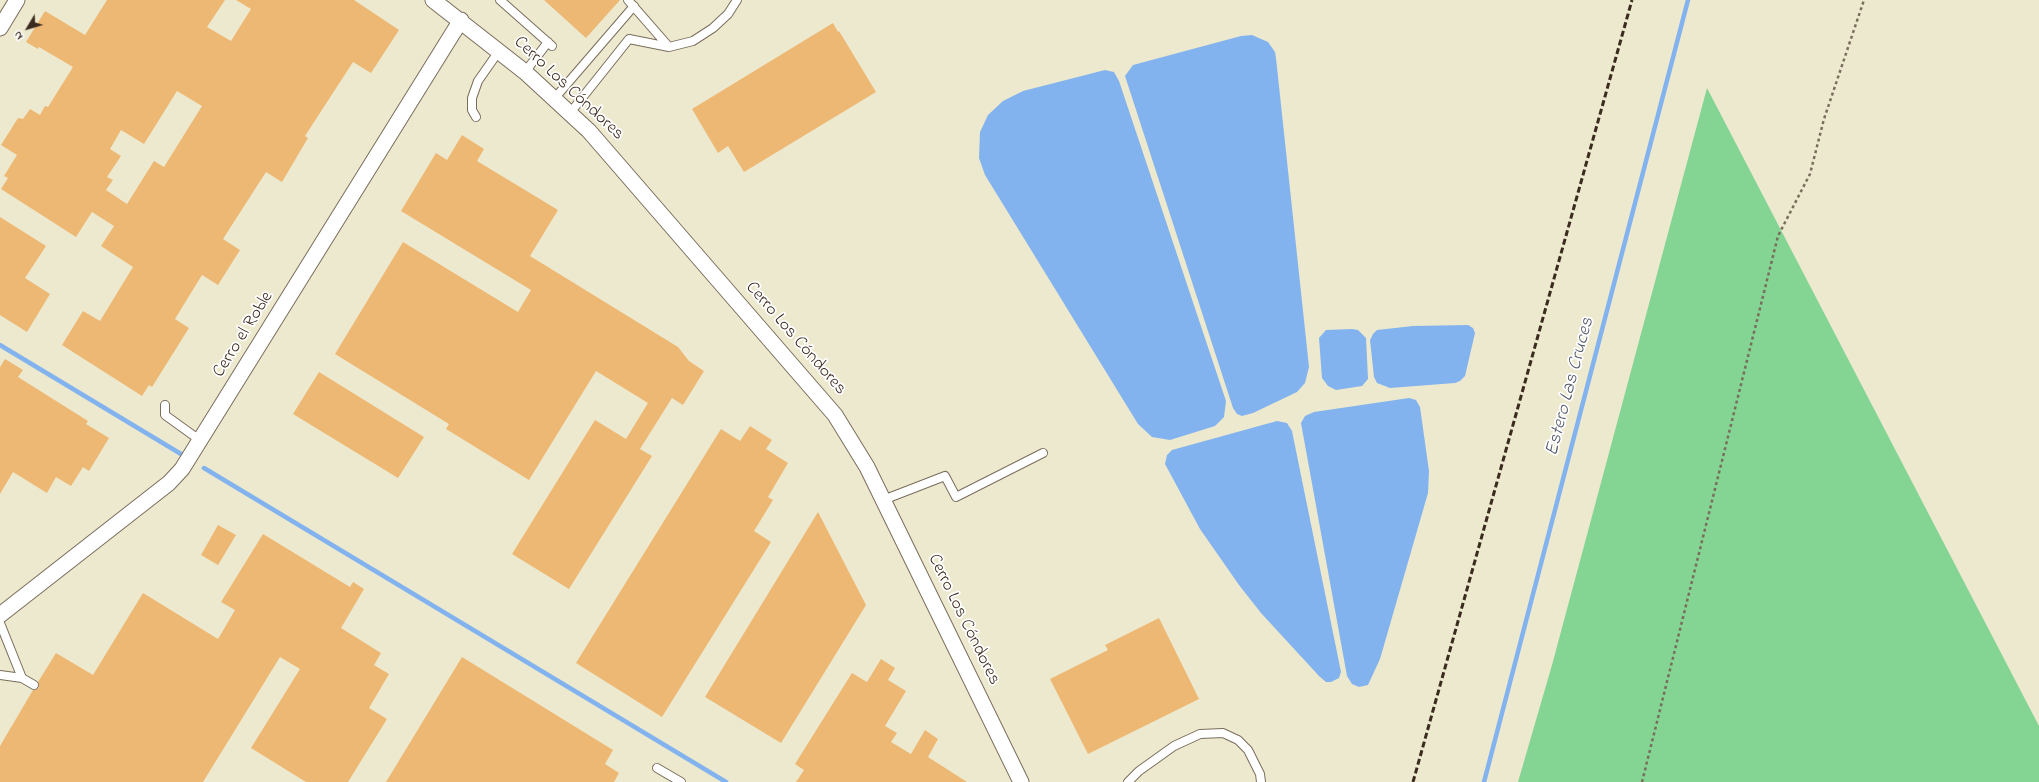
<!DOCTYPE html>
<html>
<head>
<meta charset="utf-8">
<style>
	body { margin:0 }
	#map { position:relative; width:2039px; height:782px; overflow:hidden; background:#ede9cf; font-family:"Indie Flower",sans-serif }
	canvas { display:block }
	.north { position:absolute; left:8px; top:8px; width:40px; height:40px; -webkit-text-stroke:3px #fff; paint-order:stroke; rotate:232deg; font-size:11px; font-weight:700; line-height:16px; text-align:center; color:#3b2a1e }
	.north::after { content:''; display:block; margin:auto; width:14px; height:18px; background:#3b2a1e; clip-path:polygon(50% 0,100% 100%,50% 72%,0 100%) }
</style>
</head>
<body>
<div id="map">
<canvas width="2039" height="782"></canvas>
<div class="north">N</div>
</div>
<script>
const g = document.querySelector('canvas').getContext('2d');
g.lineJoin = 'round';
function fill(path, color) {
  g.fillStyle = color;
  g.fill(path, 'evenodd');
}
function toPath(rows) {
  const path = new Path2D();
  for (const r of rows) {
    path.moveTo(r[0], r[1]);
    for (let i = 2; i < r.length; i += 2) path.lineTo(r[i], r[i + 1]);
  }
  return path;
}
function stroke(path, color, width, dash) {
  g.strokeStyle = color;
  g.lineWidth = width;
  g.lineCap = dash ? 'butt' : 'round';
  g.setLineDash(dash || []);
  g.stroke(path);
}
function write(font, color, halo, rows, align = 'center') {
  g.font = font + ' "Indie Flower",sans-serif';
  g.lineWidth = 3.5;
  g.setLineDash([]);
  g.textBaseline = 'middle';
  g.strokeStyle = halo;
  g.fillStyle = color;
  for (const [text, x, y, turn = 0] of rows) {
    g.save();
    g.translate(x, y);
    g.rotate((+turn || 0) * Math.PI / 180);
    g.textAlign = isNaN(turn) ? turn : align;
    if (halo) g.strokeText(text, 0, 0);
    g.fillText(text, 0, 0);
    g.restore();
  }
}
fill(toPath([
	[1707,88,2039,726,2039,782,1518,782,1552,665]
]), '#84d494');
fill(toPath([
	[1252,35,1268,42,1275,52,1276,58,1309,367,1305,383,1297,392,1253,413,1242,416,1237,414,1233,408,1125,76,1133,65,1241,36],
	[1105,70,1114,72,1119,81,1226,401,1224,417,1215,426,1170,440,1152,437,1138,424,985,175,979,158,980,132,988,115,1003,101,1023,91],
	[1468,325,1473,328,1475,333,1465,376,1460,381,1455,383,1390,388,1377,383,1374,377,1370,340,1373,334,1377,330,1413,326],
	[1352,329,1358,330,1366,338,1368,379,1362,386,1336,390,1328,386,1322,378,1319,338,1326,330],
	[1409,398,1416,400,1420,407,1429,471,1428,493,1380,659,1368,685,1359,687,1352,684,1347,676,1301,423,1305,416,1314,412],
	[1277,421,1287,423,1292,431,1341,672,1339,678,1331,682,1326,682,1319,676,1261,613,1239,585,1200,529,1165,464,1167,455,1172,450]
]), '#83b3ee');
stroke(toPath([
	[0,345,181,454],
	[204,468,726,782],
	[1484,782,1688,0]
]), '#83b3ee', 4.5);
fill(toPath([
	[107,0,225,0,207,27,231,41,251,9,236,0,354,0,399,30,371,73,353,62,305,136,308,138,282,182,266,172,223,239,240,250,218,285,202,275,175,319,189,328,152,387,149,385,142,396,62,345,83,311,100,321,133,267,101,246,114,226,92,212,76,237,1,189,8,178,4,176,17,155,1,145,18,118,23,119,30,109,40,115,45,106,48,107,73,67,39,47,38,49,26,42,45,11,85,35],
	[177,91,202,106,164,167,154,161,127,204,106,190,113,180,107,177,121,156,110,149,121,130,144,144],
	[544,0,620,0,586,38],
	[833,23,838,32,839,31,876,92,744,172,728,146,718,153,692,109],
	[462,135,484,149,477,161,558,210,530,256,678,347,689,361,704,371,683,405,672,398,640,449,652,456,569,589,512,554,595,420,626,439,648,403,596,371,529,480,446,429,449,424,335,354,403,242,518,312,531,290,401,211,436,153,447,160],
	[0,217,46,246,25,278,50,294,27,332,0,315],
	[5,359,23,370,18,377,88,421,86,424,109,438,89,471,83,467,71,486,56,477,47,493,13,472,0,494,0,367],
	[319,372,424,437,398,478,293,414],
	[750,426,772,440,766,449,788,463,768,497,773,500,754,531,771,542,662,717,576,663,721,429,740,441],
	[818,512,866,605,781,743,705,697],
	[218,525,236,535,218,565,201,555],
	[263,534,350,587,353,582,364,589,341,628,381,653,374,665,389,674,369,708,387,719,348,782,306,782,251,748,300,669,280,657,203,782,0,782,0,746,33,690,39,688,38,682,56,653,93,675,143,593,218,639,235,610,221,602],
	[1159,618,1199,699,1088,754,1050,679,1108,650,1105,645],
	[462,657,613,750,605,764,619,773,614,782,386,782],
	[881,659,895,668,888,680,906,691,885,726,897,733,891,742,911,754,925,730,938,739,928,757,967,782,796,782,804,770,795,764,852,673,867,682]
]), '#edb873');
const lane = toPath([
	[500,0,552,46],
	[628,0,669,47],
	[525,72,548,42],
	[554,99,634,6],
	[570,113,629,39,669,47,693,41,713,28,728,14,737,0],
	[476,117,472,110,472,98,478,81,499,51],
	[165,405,165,415,201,441],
	[883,500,945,476,956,497,1043,453],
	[0,623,22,678],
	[0,675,22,678,34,685],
	[657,768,681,782],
	[1128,782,1139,771,1174,746,1200,734,1223,733,1238,740,1248,750,1260,774,1261,782]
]);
const street = toPath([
	[433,0,525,72,589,131,835,415,867,467,1021,782],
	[0,28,17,0],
	[0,615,169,483,182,469,461,20]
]);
stroke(lane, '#796d5c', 10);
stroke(street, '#796d5c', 17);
stroke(toPath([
	[1642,782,1778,236,1810,174,1824,119,1864,0]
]), '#796d5c', 2.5, [3, 3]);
stroke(lane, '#fff', 8);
stroke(street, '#fff', 15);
stroke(toPath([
	[1413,782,1632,0]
]), '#3b2a1e', 3, [6, 3]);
write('18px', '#3b2a1e', '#fff', [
	["Cerro Los Cóndores",568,89,43],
	["Cerro el Roble",244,335,-58],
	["Cerro Los Cóndores",795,339,49],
	["Cerro Los Cóndores",963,620,64]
]);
write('italic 19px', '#545a67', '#fff', [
	["Estero Las Cruces",1571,387,-75]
]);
</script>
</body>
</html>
